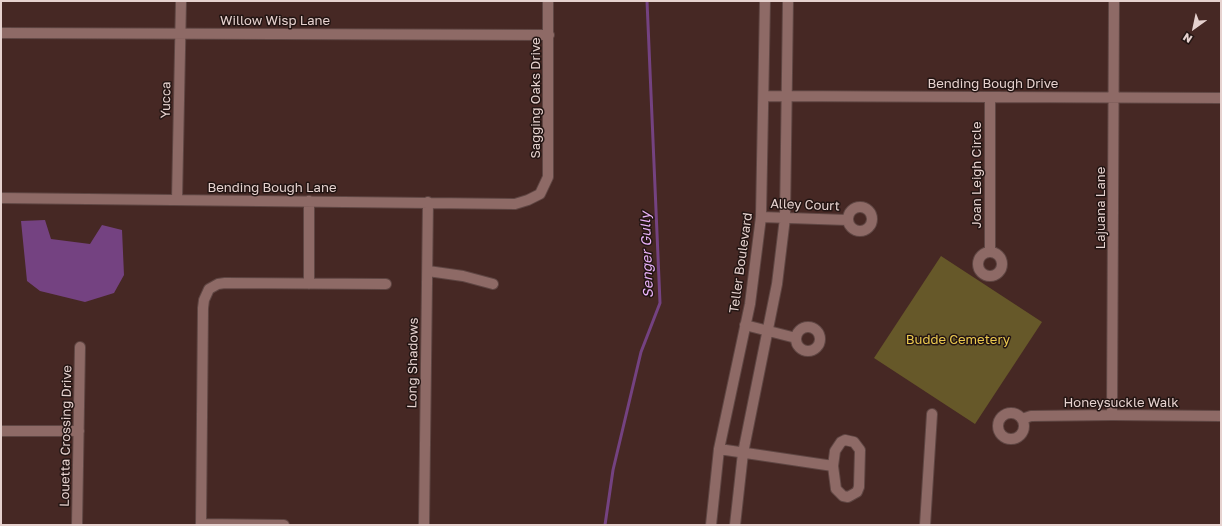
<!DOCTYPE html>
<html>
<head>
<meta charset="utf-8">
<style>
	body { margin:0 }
	#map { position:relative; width:1222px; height:526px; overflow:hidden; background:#462824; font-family:"Golos Text",sans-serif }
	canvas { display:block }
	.frame { position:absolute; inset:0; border:2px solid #e6d2cf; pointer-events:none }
	.north { position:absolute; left:1174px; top:8px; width:40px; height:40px; -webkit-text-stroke:3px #231513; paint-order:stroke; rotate:213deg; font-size:11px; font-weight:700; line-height:16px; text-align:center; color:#e6d2cf }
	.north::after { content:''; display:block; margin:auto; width:14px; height:18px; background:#e6d2cf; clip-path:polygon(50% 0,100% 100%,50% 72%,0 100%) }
</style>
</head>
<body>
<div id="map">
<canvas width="1222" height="526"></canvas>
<div class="frame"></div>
<div class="north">N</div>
</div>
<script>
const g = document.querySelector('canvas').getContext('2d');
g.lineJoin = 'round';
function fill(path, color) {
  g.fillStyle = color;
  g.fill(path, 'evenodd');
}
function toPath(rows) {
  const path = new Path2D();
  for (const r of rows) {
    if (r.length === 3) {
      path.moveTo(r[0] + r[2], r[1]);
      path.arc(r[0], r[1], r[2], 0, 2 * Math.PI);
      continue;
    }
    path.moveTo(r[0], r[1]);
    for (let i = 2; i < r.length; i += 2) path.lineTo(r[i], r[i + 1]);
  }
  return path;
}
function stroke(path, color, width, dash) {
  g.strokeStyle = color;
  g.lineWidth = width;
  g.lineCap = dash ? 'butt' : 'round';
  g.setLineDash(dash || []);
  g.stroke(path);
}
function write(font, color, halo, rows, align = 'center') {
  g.font = font + ' "Golos Text",sans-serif';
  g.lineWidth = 3;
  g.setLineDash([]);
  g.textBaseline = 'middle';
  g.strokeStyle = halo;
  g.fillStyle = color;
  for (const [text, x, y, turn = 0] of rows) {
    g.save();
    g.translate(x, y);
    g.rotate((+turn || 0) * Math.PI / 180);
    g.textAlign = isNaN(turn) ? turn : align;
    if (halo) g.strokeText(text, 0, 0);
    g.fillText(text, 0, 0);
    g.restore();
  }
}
fill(toPath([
	[941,256,1042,322,975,424,874,358]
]), '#665829');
fill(toPath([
	[45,220,51,239,90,244,102,225,122,230,124,275,114,293,85,302,40,291,27,281,21,221]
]), '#744281');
stroke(toPath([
	[605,525,613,470,641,352,660,303,647,1]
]), '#744281', 3);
const minor = toPath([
	[1,33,549,35],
	[764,96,1221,98],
	[1,198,515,204,528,200,540,194,548,177,548,1],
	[177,200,181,1],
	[860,219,12],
	[761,217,847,220],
	[990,252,990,98],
	[990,264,12],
	[428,271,463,276,493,284],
	[309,284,309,201],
	[745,325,796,338],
	[808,339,12],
	[1011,426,13],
	[1112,415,1114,1],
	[1022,419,1031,416,1112,415,1221,416],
	[1,431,79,431],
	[845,440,854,442,860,450,859,487,857,492,848,497,843,496,836,489,833,466,835,451,841,442,845,440],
	[719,449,833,466],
	[201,524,284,525],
	[77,525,80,347],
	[201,525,203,308,204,300,209,289,218,284,225,283,386,284],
	[424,525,428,202],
	[711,525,719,449,750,304,761,217,765,1],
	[735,525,743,453,777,284,785,218,788,1],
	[925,525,932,414]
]);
stroke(minor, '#5f4643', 12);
stroke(minor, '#8e6a66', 10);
write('13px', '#e6d2cf', '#231513', [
	["Willow Wisp Lane",275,21],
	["Bending Bough Drive",993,84],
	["Sagging Oaks Drive",536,98,-90],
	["Yucca",166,100,-89],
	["Joan Leigh Circle",977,175,-90],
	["Bending Bough Lane",272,188],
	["Alley Court",805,205,2],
	["Lajuana Lane",1101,208,-90],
	["Teller Boulevard",741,263,-82],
	["Long Shadows",413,363,-89],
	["Honeysuckle Walk",1121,403],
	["Louetta Crossing Drive",66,436,-89]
]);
write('13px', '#ecca4f', '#231513', [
	["Budde Cemetery",958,340]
]);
write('italic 14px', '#eab2f9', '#231513', [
	["Senger Gully",647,255,-92]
]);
</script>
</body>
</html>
